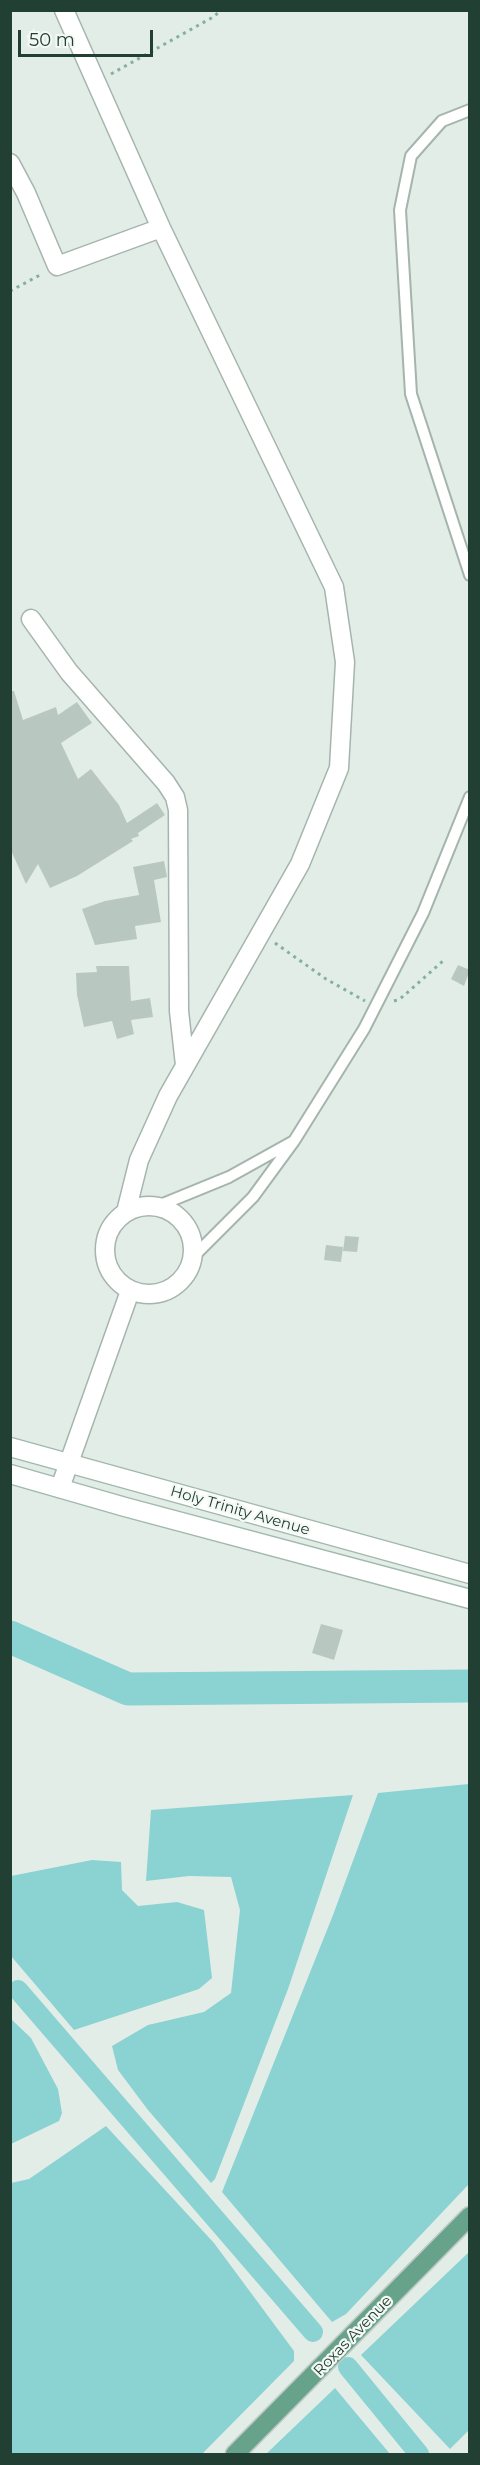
<!DOCTYPE html>
<html>
<head>
<meta charset="utf-8">
<style>
	body { margin:0 }
	#map { position:relative; width:480px; height:2465px; overflow:hidden; background:#e3ede7; font-family:Montserrat,sans-serif }
	canvas { display:block }
	.frame { position:absolute; inset:0; border:12px solid #223f33; pointer-events:none }
	.scale { position:absolute; left:18px; top:30px; width:135px; height:27px; box-sizing:border-box; border:3px solid #223f33; border-top:0; padding-left:8px; font-size:18px; line-height:21px; white-space:nowrap; color:#223f33; -webkit-text-stroke:4px #f4f9f6; paint-order:stroke }
</style>
</head>
<body>
<div id="map">
<canvas width="480" height="2465"></canvas>
<div class="frame"></div>
<div class="scale">50 m</div>
</div>
<script>
const g = document.querySelector('canvas').getContext('2d');
g.lineJoin = 'round';
function fill(path, color) {
  g.fillStyle = color;
  g.fill(path, 'evenodd');
}
function toPath(rows) {
  const path = new Path2D();
  for (const r of rows) {
    if (r.length === 3) {
      path.moveTo(r[0] + r[2], r[1]);
      path.arc(r[0], r[1], r[2], 0, 2 * Math.PI);
      continue;
    }
    path.moveTo(r[0], r[1]);
    for (let i = 2; i < r.length; i += 2) path.lineTo(r[i], r[i + 1]);
  }
  return path;
}
function stroke(path, color, width, dash) {
  g.strokeStyle = color;
  g.lineWidth = width;
  g.lineCap = dash ? 'butt' : 'round';
  g.setLineDash(dash || []);
  g.stroke(path);
}
function write(font, color, halo, rows, align = 'center') {
  g.font = font + ' Montserrat,sans-serif';
  g.lineWidth = 4.5;
  g.setLineDash([]);
  g.textBaseline = 'middle';
  g.strokeStyle = halo;
  g.fillStyle = color;
  for (const [text, x, y, turn = 0] of rows) {
    g.save();
    g.translate(x, y);
    g.rotate((+turn || 0) * Math.PI / 180);
    g.textAlign = isNaN(turn) ? turn : align;
    if (halo) g.strokeText(text, 0, 0);
    g.fillText(text, 0, 0);
    g.restore();
  }
}
fill(toPath([
	[469,1784,469,2184,346,2314,332,2322,222,2192,333,1915,378,1793],
	[353,1795,288,1989,215,2179,211,2183,148,2110,118,2070,112,2046,148,2025,204,2012,231,1993,240,1910,231,1877,189,1876,146,1881,151,1810],
	[92,1860,121,1862,122,1890,138,1906,177,1902,204,1910,212,1978,199,1989,74,2030,11,1956,11,1876],
	[10,2018,31,2038,58,2089,62,2113,59,2121,11,2144],
	[106,2126,214,2243,294,2351,294,2361,202,2454,11,2454,11,2183,29,2179],
	[469,2252,469,2430,450,2449,361,2355],
	[335,2388,390,2454,266,2454]
]), '#8bd2d2');
stroke(toPath([
	[18,1990,313,2332],
	[348,2367,419,2454]
]), '#8bd2d2', 20);
stroke(toPath([
	[10,1637,128,1689,470,1686]
]), '#8bd2d2', 33);
fill(toPath([
	[10,691,14,691,23,720,56,707,58,715,77,702,92,723,61,743,78,779,91,769,119,805,127,823,157,803,165,815,138,833,139,836,131,839,133,841,77,876,50,888,38,864,26,884,10,848],
	[164,861,167,877,154,880,161,922,135,926,137,939,95,945,82,909,105,901,139,895,133,867],
	[458,965,470,970,464,986,451,979],
	[96,966,129,966,131,1001,150,998,153,1017,131,1020,134,1034,117,1039,112,1021,84,1027,77,995,76,973,97,972],
	[345,1236,359,1237,357,1252,343,1251],
	[326,1245,343,1247,341,1262,324,1260],
	[321,1624,343,1630,334,1660,312,1653]
]), '#b8c8c0');
const lane = toPath([
	[470,110,442,121,411,156,400,210,411,394,470,575],
	[158,1206,229,1177,292,1142],
	[194,1256,253,1197,294,1141,364,1029,423,913,470,797]
]);
const street = toPath([
	[64,10,161,228,334,587,345,662,339,768,300,864,168,1096,139,1160,126,1212],
	[10,163,26,193,57,266,161,228],
	[31,619,69,672,166,783,175,797,178,810,179,1011,185,1065],
	[149,1250,44],
	[60,1488,130,1291]
]);
const secondary = toPath([
	[10,1447,470,1574],
	[10,1474,125,1507,470,1599]
]);
const primary = toPath([
	[235,2454,470,2216]
]);
stroke(lane, '#a5b5ad', 14);
stroke(street, '#a5b5ad', 21);
stroke(secondary, '#a1b9ad', 21);
stroke(primary, '#c1c9c6', 21);
stroke(toPath([
	[111,74,215,16,220,10],
	[10,291,42,274],
	[275,943,326,979,365,1001],
	[394,1001,400,999,443,961]
]), '#83b19c', 3, [3, 4.5]);
stroke(lane, '#fff', 10);
stroke(street, '#fff', 18);
stroke(secondary, '#fff', 18);
stroke(primary, '#67a38b', 18);
write('15px', '#223f33', '#f4f9f6', [
	["Holy Trinity Avenue",240,1511,16],
	["Roxas Avenue",353,2336,-46]
]);
</script>
</body>
</html>
